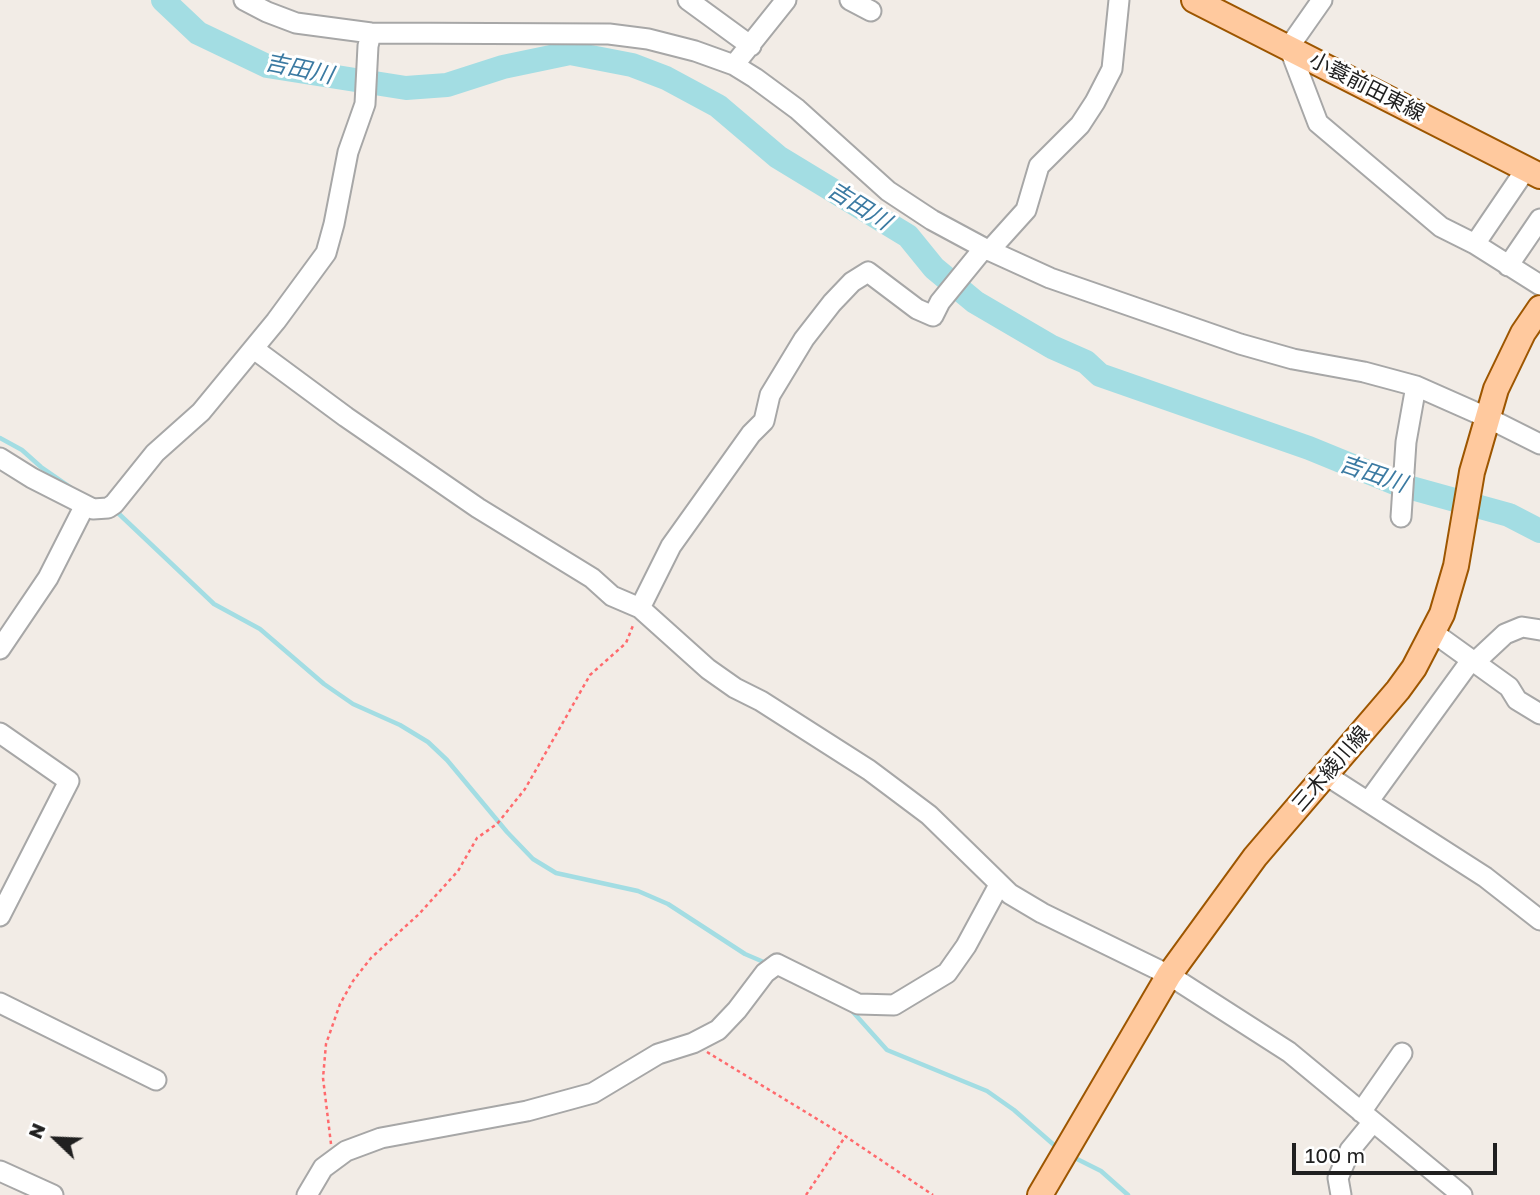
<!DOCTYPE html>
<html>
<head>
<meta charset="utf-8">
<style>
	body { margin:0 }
	#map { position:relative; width:1540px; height:1195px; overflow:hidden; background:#f2ece6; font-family:"Golos Text",sans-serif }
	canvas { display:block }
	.north { position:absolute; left:21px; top:1104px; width:70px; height:70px; -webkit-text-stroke:5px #fff; paint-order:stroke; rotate:293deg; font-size:19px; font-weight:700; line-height:28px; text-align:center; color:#202020 }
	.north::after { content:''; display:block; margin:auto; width:24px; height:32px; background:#202020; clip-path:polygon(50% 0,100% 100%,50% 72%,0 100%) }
	.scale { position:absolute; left:1292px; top:1143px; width:205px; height:32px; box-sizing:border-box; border:4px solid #202020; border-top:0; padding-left:9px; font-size:21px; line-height:24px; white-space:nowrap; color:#202020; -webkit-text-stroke:5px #fff; paint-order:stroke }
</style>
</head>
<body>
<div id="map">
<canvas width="1540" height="1195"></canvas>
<div class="north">N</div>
<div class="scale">100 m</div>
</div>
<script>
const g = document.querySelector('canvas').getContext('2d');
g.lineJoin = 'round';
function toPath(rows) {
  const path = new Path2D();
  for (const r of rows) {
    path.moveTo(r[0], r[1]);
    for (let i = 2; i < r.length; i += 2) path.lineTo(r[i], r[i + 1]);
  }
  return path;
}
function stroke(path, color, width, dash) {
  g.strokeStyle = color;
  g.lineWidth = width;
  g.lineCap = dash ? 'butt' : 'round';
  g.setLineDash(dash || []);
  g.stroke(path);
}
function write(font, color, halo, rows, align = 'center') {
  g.font = font + ' "Golos Text","Noto Sans JP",sans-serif';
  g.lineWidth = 6;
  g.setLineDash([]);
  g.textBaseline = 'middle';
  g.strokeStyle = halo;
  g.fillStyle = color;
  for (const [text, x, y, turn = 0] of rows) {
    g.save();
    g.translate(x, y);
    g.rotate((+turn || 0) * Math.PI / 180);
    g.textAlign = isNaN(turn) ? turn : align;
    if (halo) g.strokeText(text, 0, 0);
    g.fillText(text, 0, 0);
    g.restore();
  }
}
stroke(toPath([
	[0,438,22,450,41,467,70,487],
	[118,513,214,604,260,629,324,684,353,704,400,725,428,742,447,760,507,832,533,859,556,873,638,891,668,904,745,954,766,963],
	[853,1012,887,1050,987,1091,1014,1110,1054,1145],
	[1077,1159,1101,1171,1128,1195]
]), '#a3dde3', 4.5);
stroke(toPath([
	[163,0,198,33,267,66,406,88,447,85,503,67,570,53,632,65,666,78,718,106,778,157,908,236,934,268,975,302,1052,347,1086,362,1100,375,1309,448,1397,484,1509,515,1540,531]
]), '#a3dde3', 24);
const minor = toPath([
	[244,0,267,12,296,23,371,33,609,34,648,39,695,51,734,65,755,78,797,109,888,191,932,220,984,248,1050,278,1240,344,1293,359,1364,372,1416,386,1486,417,1540,444],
	[688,0,751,46],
	[850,0,871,11],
	[1322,0,1289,47,1318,123,1441,227,1475,244,1540,285],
	[734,65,786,0],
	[1475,244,1526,169],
	[989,251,1026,210,1039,166,1080,125,1095,102,1112,69,1119,0],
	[1508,266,1540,219],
	[254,349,346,417,478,508,592,578,612,596,640,608,708,669,735,688,761,701,869,770,929,815,1010,894,1042,913,1169,975,1289,1052,1462,1195],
	[0,458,32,478,93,509,108,508,114,504,155,453,201,412,276,321,326,253,334,224,348,152,365,104,368,46,371,33],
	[1401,517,1406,442,1416,386],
	[640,608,671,546,751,434,764,421,770,395,804,339,832,303,852,282,868,272,917,309,933,316,940,302,984,248],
	[1434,633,1509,687,1517,700,1540,714],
	[0,649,48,578,85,505],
	[1475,662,1505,634,1522,627,1540,630],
	[0,733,69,781,0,916],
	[1326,775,1485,877,1540,920],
	[1368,802,1472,659],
	[0,1003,156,1080],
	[1361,1112,1402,1053],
	[0,1171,53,1195],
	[307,1195,323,1168,346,1151,381,1138,527,1111,593,1093,658,1054,693,1043,718,1030,737,1010,765,973,777,964,858,1004,894,1005,947,973,966,946,999,885],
	[1341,1195,1338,1178,1350,1150,1373,1122]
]);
const major = toPath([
	[1194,0,1540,176],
	[1040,1195,1169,975,1255,857,1398,690,1414,668,1442,614,1456,566,1472,472,1496,389,1523,333,1540,308]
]);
stroke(minor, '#a7a7a7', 23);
stroke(major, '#9d5600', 28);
stroke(toPath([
	[707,1052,845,1136,933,1195],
	[331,1144,323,1078,326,1044,340,1004,353,981,371,958,419,914,458,871,477,838,497,824,525,789,590,675,626,643,634,623],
	[806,1195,845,1137]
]), '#ff6a6d', 2.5, [3.5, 3.5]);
stroke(minor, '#fff', 19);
stroke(major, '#ffc99e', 24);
write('21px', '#202020', '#fff', [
	["小蓑前田東線",1367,87,27],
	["三木綾川線",1331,769,-49]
]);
write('italic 23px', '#3b7aa2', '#fff', [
	["吉田川",299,69,12],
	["吉田川",859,206,32],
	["吉田川",1373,474,19]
]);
</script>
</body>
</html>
